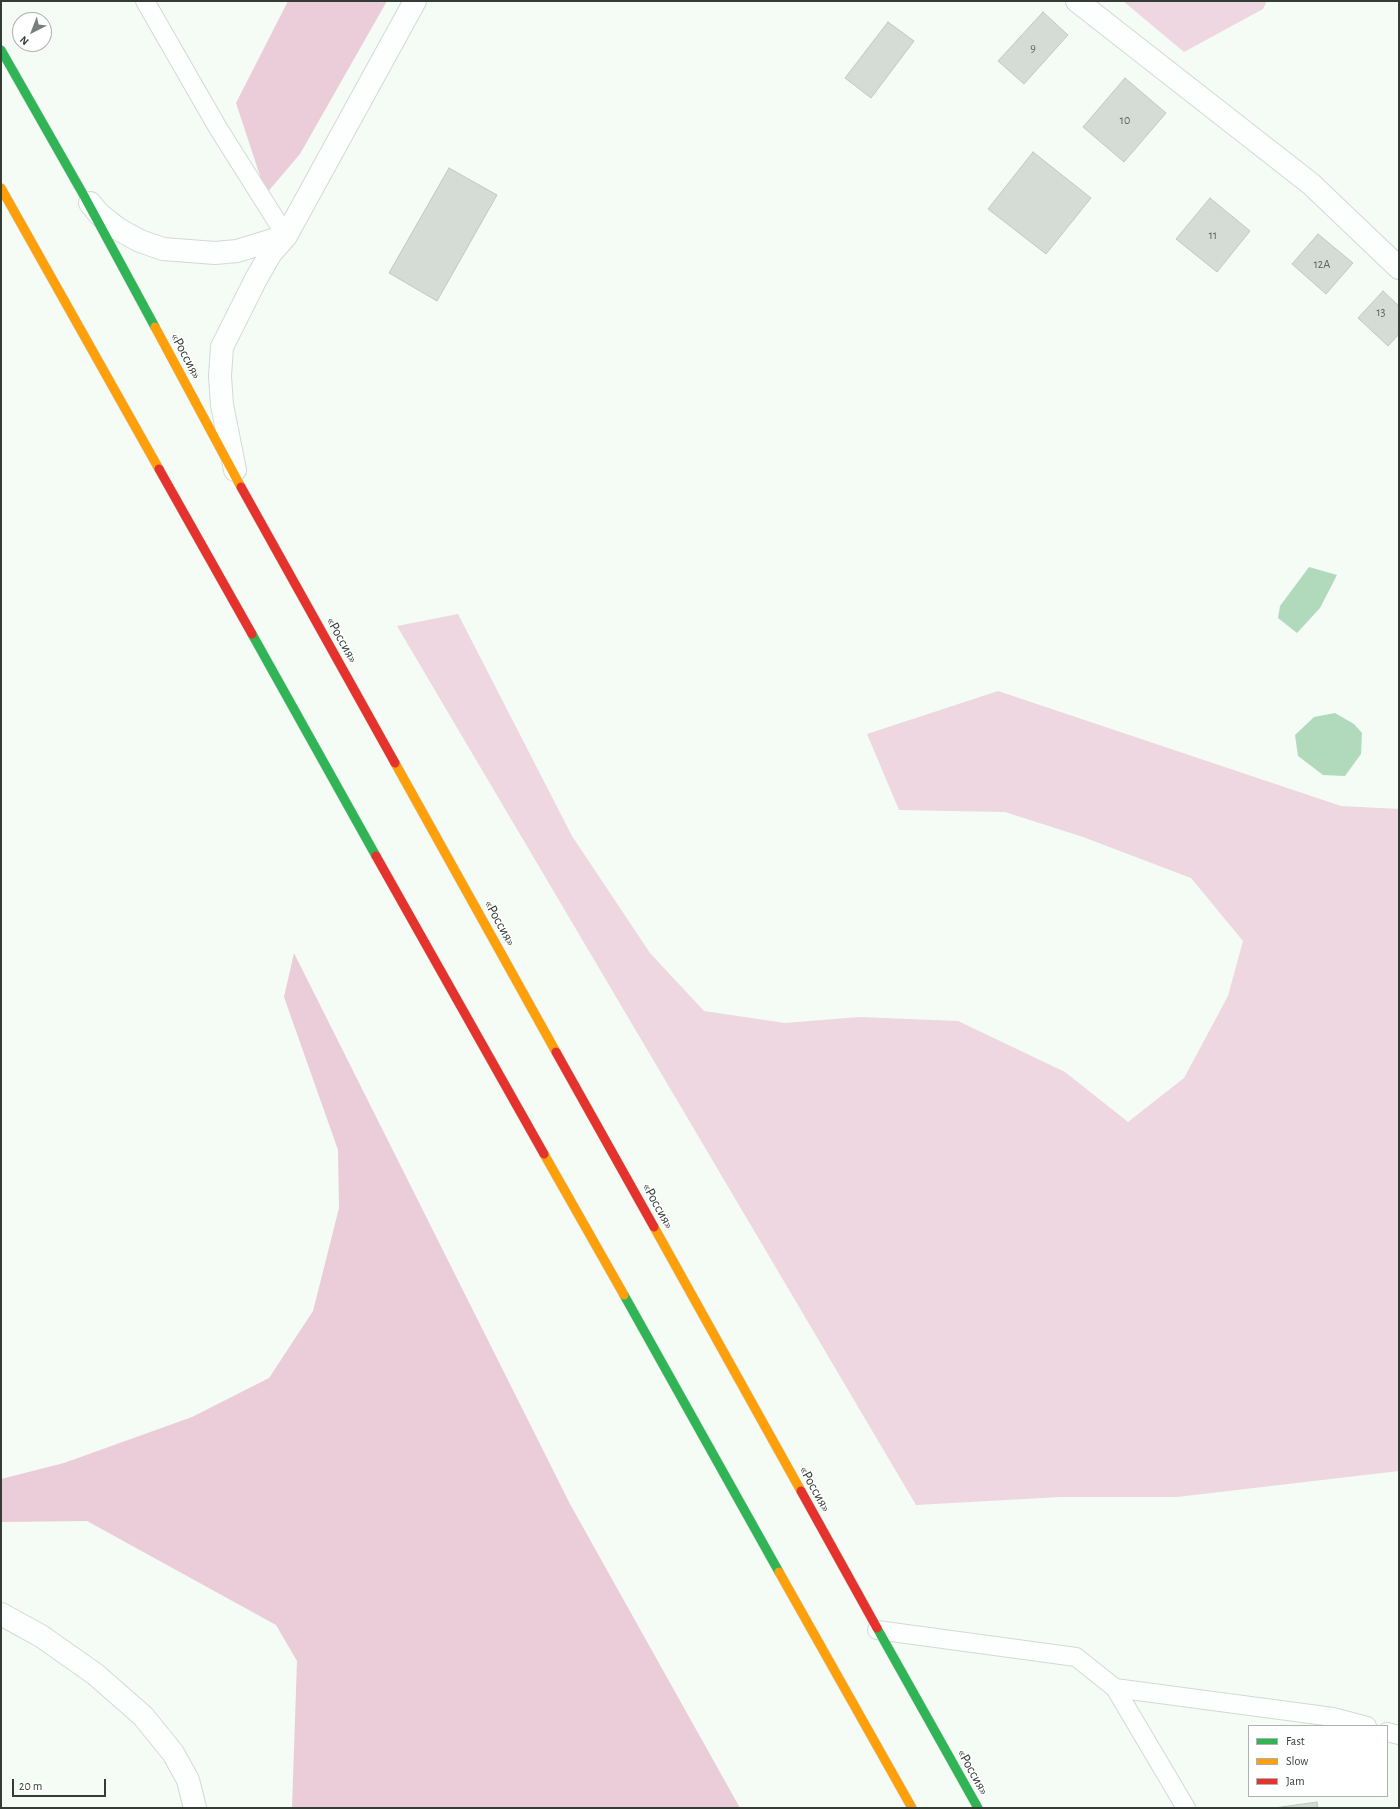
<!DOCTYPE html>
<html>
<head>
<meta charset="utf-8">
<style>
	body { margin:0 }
	#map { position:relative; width:1400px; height:1809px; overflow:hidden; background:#f4fcf5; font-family:"Alegreya Sans",sans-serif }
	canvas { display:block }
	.frame { position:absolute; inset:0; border:2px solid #333d36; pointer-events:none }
	.legend { position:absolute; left:1248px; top:1725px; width:140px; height:72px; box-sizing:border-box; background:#fff; border:1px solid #adb1af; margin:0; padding:5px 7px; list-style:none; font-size:12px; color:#333d36 }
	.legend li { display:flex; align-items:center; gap:8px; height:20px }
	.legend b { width:20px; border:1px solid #adb1af }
	.north { position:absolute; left:12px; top:12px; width:40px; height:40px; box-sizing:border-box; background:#fff; border:1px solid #adb1af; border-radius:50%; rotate:222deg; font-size:11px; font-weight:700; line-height:16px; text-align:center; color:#333d36 }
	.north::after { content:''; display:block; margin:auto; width:14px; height:18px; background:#778079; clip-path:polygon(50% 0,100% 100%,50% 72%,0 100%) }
	.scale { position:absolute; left:12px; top:1779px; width:94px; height:18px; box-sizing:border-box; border:2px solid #333d36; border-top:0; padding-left:5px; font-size:12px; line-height:14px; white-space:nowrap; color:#333d36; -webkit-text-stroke:3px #fff; paint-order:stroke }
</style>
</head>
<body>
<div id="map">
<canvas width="1400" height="1809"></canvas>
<div class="frame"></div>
<ul class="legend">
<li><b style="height:5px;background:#30b455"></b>Fast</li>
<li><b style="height:5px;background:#ff9f0a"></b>Slow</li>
<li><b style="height:5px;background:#e5322d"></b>Jam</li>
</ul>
<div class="north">N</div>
<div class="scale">20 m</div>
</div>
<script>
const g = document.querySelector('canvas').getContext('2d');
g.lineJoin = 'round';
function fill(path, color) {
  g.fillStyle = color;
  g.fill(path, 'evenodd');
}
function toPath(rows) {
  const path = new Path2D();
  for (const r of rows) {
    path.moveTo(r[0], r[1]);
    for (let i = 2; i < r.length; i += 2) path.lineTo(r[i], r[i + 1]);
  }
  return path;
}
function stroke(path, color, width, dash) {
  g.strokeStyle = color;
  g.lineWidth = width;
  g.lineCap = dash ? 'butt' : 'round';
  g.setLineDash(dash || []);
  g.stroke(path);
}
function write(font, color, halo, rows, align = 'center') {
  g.font = font + ' "Alegreya Sans",sans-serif';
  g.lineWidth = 3;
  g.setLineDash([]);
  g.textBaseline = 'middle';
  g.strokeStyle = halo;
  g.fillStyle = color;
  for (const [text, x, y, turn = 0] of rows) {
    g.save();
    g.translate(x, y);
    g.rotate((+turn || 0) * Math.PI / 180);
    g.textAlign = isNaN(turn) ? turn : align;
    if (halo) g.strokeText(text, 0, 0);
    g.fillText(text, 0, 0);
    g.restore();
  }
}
fill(toPath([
	[1123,1,1267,1,1263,9,1184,52],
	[458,614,572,836,650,953,704,1011,785,1023,859,1017,958,1021,1065,1072,1128,1122,1184,1078,1228,996,1243,941,1191,878,1083,837,1005,812,899,810,867,734,998,691,1341,806,1399,809,1399,1471,1177,1497,1060,1497,916,1505,397,626]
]), '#eed7e0');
fill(toPath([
	[288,1,387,1,300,154,266,194,236,103],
	[294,953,570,1504,740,1808,292,1808,297,1661,276,1625,87,1521,1,1522,1,1479,64,1463,192,1417,269,1378,313,1311,339,1208,338,1150,284,997]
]), '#ebcdda');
fill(toPath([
	[1309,567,1337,575,1320,608,1297,633,1278,618,1280,606],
	[1335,713,1354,724,1362,733,1361,754,1345,776,1323,775,1298,756,1295,735,1314,717]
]), '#b1dabd');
const building = toPath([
	[1043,12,1068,35,1024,84,998,61,1043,12],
	[888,22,914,41,871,98,845,78,888,22],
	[1125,78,1166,113,1124,162,1083,127,1125,78],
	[1033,152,1091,198,1046,254,988,209,1033,152],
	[449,168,497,195,437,301,389,273,449,168],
	[1210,198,1250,231,1217,272,1176,239,1210,198],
	[1318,234,1353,263,1326,294,1292,264,1318,234],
	[1383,291,1399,306,1399,334,1388,346,1358,318,1383,291],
	[1317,1802,1318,1808,1274,1808,1317,1802]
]);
fill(building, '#d4dcd5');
stroke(building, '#c0c8c2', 1);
const lane = toPath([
	[145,1,218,128,286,236],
	[877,1630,1076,1657,1115,1688,1186,1808],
	[1115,1688,1333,1717,1367,1726],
	[1387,1732,1399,1735]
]);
const street = toPath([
	[1077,1,1311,184,1399,268],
	[90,203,99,214,118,229,140,241,163,249,215,253,237,251,286,236],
	[235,470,222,405,220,376,222,347,256,279,271,253,286,236,415,1],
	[1,1614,41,1636,95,1674,143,1716,173,1753,188,1780,195,1808]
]);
const fast = toPath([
	[1,50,83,194,155,327],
	[252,634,376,856],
	[624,1295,779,1572],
	[877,1628,978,1808]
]);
const slow = toPath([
	[1,188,159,469],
	[155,327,241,487],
	[395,763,556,1052],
	[544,1154,624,1295],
	[654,1227,801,1491],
	[779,1572,912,1808]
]);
const jam = toPath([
	[159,469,252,634],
	[241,487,395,763],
	[376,856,544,1154],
	[556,1052,654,1227],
	[801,1491,877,1628]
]);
stroke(lane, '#d1dad3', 20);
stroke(street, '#d1dad3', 24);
stroke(fast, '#d1dad3', 10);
stroke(slow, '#d1dad3', 10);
stroke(jam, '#d1dad3', 10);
stroke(lane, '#fdfffe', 18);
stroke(street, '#fdfffe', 22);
stroke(fast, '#30b455', 9);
stroke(slow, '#ff9f0a', 9);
stroke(jam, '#e5322d', 9);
write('12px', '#5b655e', null, [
	["9",1033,48],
	["10",1125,120],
	["11",1213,235],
	["12А",1322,264],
	["13",1381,312]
]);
write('14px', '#333d36', '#fff', [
	["«Россия»",186,356,62],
	["«Россия»",342,640,61],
	["«Россия»",500,923,61],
	["«Россия»",658,1206,61],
	["«Россия»",815,1489,61],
	["«Россия»",973,1772,61]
]);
</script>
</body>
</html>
